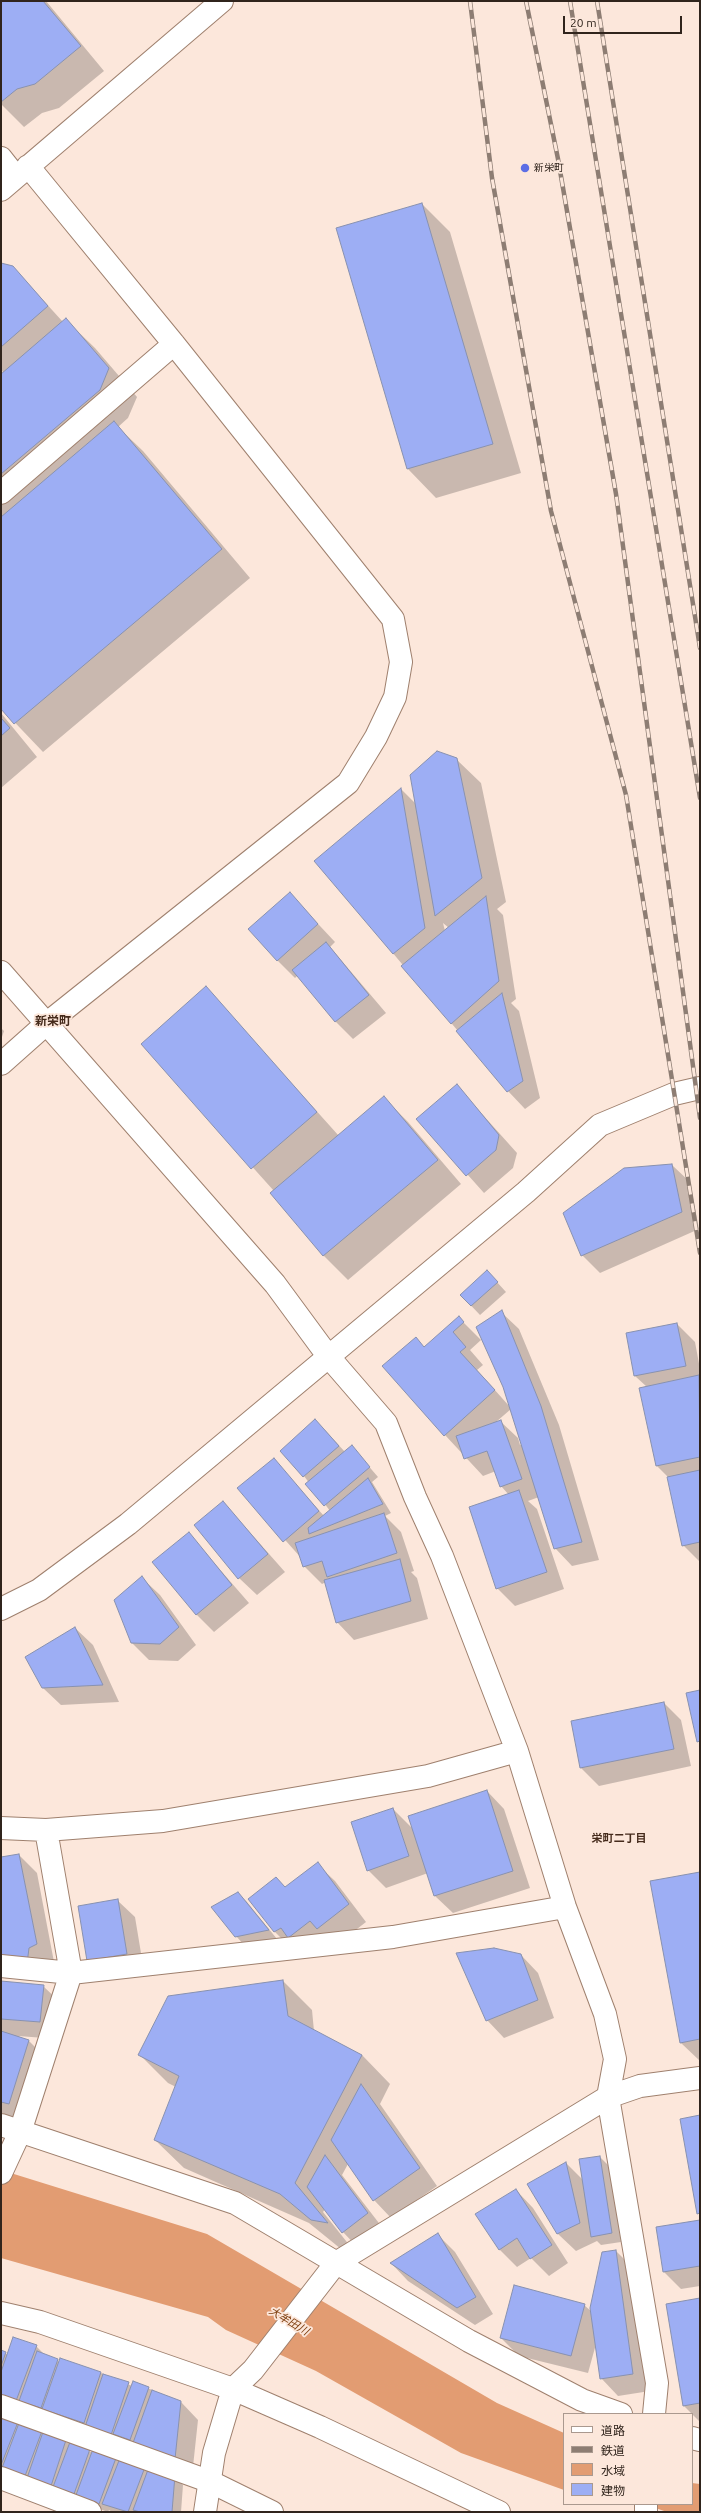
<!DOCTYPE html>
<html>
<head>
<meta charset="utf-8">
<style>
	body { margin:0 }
	#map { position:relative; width:701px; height:2513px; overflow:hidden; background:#fce7db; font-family:Ubuntu,"Noto Sans JP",sans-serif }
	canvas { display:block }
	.frame { position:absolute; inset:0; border:2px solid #30241c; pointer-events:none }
	.legend { position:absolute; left:563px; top:2413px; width:130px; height:92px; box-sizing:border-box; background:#fce7db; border:1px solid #aa998f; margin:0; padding:5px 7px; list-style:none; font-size:12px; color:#30241c }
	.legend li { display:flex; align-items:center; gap:8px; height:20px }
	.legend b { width:20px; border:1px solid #aa998f }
	.scale { position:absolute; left:563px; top:16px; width:119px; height:18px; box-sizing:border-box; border:2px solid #30241c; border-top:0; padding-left:5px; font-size:12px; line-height:14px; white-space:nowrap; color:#30241c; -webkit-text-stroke:3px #fce7db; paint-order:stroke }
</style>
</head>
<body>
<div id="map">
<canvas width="701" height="2513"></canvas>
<div class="frame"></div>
<ul class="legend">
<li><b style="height:5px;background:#fff"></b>道路</li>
<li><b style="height:5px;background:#8d7d73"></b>鉄道</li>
<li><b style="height:11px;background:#e29c72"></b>水域</li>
<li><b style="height:11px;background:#9daef4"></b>建物</li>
</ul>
<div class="scale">20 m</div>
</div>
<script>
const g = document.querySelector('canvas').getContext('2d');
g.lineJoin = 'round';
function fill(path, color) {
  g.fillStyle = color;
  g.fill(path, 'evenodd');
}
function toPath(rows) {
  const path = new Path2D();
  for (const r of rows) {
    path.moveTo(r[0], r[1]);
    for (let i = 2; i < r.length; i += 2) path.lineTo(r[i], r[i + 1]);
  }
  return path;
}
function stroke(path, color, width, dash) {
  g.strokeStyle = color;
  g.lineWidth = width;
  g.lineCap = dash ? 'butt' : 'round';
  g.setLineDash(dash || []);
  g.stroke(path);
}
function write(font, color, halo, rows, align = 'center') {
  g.font = font + ' Ubuntu,"Noto Sans JP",sans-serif';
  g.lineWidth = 3.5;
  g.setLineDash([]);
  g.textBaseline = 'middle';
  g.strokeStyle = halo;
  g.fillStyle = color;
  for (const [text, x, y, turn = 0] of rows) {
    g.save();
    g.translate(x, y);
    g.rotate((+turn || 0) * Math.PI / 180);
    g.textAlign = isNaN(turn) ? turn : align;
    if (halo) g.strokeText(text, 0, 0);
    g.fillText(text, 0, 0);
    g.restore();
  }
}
fill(toPath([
	[1,2170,207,2234,497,2403,564,2433,564,2490,461,2453,316,2371,226,2330,208,2317,1,2258],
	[692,2483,700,2484,700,2512,667,2512,644,2504,692,2504]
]), '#e29c72');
fill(toPath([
	[1,1,46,1,104,71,59,108,42,113,24,127,1,104],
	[422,204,450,232,521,473,436,498,408,469,338,229],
	[1,264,13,267,63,322,66,320,95,348,137,397,128,418,118,427,143,451,250,578,43,752,1,708,1,375,4,373,1,370],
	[1,713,37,757,1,788],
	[456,759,481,783,506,902,497,909,503,915,516,999,511,1003,519,1011,540,1098,525,1109,508,1091,316,861,401,789,416,804],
	[443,923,449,928,445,931],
	[290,894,335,942,330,947,386,1013,353,1039,336,1022,298,975,295,978,277,960],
	[206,988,339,1136,384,1098,408,1122,461,1184,348,1280,324,1256,271,1193,274,1191,142,1044],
	[1,1028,4,1031,1,1040],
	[457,1086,517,1153,513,1168,484,1193,418,1119],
	[672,1165,690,1182,699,1229,600,1273,582,1255],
	[496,1281,506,1292,480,1315,461,1295],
	[501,1312,519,1329,559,1425,599,1560,572,1566,555,1548,539,1497,528,1501,537,1509,564,1589,515,1606,497,1588,509,1495,501,1486,496,1471,483,1476,445,1435,424,1348,459,1318,481,1340,470,1350,483,1365,477,1370,510,1407],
	[511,1409,522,1444,520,1445,518,1438,500,1421,496,1422],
	[677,1324,695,1342,700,1369,700,1562,683,1545,668,1477,657,1466,647,1387,635,1376],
	[324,1429,345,1452,360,1456,378,1477,372,1482,391,1513,385,1516,401,1532,414,1571,411,1572,417,1578,428,1619,354,1640,337,1622,326,1582,322,1584,304,1566,302,1559,239,1488,273,1459,324,1516,330,1511,304,1476],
	[223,1502,285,1572,257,1595,239,1578],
	[189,1534,249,1603,214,1632,196,1614],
	[142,1578,160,1595,196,1645,178,1661,149,1660,131,1642],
	[75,1628,93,1645,119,1702,61,1705,43,1688],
	[664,1703,681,1720,691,1766,599,1786,581,1768,572,1722],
	[487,1791,504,1809,530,1888,453,1913,435,1896,428,1873,386,1888,368,1870,393,1809,413,1829],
	[19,1855,37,1873,54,1962,1,1970,1,1858],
	[317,1864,335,1881,366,1922,335,1946,292,1949,275,1932,249,1899,276,1878,286,1888],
	[700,1873,700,2061,681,2043],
	[238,1893,247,1902,277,1939,245,1946,236,1936],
	[117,1900,135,1917,144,1971,88,1960],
	[521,1955,538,1973,554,2018,504,2038,487,2020],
	[283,1981,312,2010,314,2031,362,2055,390,2084,380,2104,437,2186,391,2218,374,2200,348,2164,342,2175,385,2231,360,2250,343,2232,325,2209,323,2212,354,2251,341,2249,309,2223,184,2168,155,2140,176,2087,168,2083,139,2054],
	[1,1982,43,1986,61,2003,58,2039,18,2036,29,2041,46,2058,27,2121,1,2113],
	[600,2157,609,2166,621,2242,601,2245,597,2241,576,2251,558,2234,528,2185,566,2163,583,2180],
	[516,2190,533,2208,568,2263,549,2276,531,2258,517,2267,500,2250,477,2215],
	[700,2221,700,2286,681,2289,664,2272],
	[438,2235,455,2252,493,2314,475,2325,408,2281,391,2263],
	[616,2251,633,2268,650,2391,618,2396,601,2378,596,2344,588,2373,519,2356,501,2338,584,2305,592,2312],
	[700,2299,700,2422,684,2406],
	[36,2346,46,2356,59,2362,101,2373,132,2386,133,2382,181,2402,198,2420,192,2476,1,2401,1,2351,8,2355],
	[1,2416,93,2453,174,2476,183,2485,181,2512,112,2512,109,2510,108,2512,1,2473]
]), '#0003');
const building = toPath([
	[1,1,43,1,81,46,35,84,17,89,1,102,1,1],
	[422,203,493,444,407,469,336,228,422,203],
	[1,263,13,266,48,306,1,347,1,263],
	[66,318,109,368,100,390,1,474,1,374,66,318],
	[114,421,222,549,14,724,1,709,1,517,114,421],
	[1,718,10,728,1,736,1,718],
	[437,751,457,758,482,878,435,916,410,775,437,751],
	[401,788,425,928,393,954,314,861,401,788],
	[290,892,318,924,277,961,248,929,290,892],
	[486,896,499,981,451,1024,401,966,486,896],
	[326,942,369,995,335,1022,292,970,326,942],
	[206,986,317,1112,251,1169,141,1044,206,986],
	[502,993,523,1081,507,1092,456,1031,502,993],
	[457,1084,499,1135,496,1150,466,1176,416,1119,457,1084],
	[384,1096,438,1160,323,1256,270,1193,384,1096],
	[672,1164,682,1212,581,1256,563,1213,624,1168,672,1164],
	[487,1270,498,1282,471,1306,460,1295,487,1270],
	[502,1310,541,1406,582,1542,554,1549,503,1387,476,1327,502,1310],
	[459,1316,464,1322,453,1332,466,1347,460,1352,495,1390,444,1436,382,1366,416,1337,424,1347,459,1316],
	[677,1323,686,1366,634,1376,626,1333,677,1323],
	[699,1375,700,1457,656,1466,639,1388,699,1375],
	[315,1419,339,1446,303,1477,280,1451,315,1419],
	[501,1420,522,1479,500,1487,487,1451,464,1459,456,1436,501,1420],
	[352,1445,370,1467,324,1506,305,1484,352,1445],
	[274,1458,319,1511,283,1542,237,1488,274,1458],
	[700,1470,700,1542,682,1546,667,1477,700,1470],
	[368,1478,383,1504,309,1534,308,1528,368,1478],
	[519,1490,547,1572,496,1589,469,1507,519,1490],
	[223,1501,268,1554,238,1579,194,1525,223,1501],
	[384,1513,397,1553,327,1577,322,1561,303,1567,295,1543,384,1513],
	[189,1532,232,1585,196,1615,152,1562,189,1532],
	[400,1559,411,1601,336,1623,324,1580,400,1559],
	[142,1576,179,1627,160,1644,131,1643,114,1600,142,1576],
	[75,1627,103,1685,42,1688,25,1657,75,1627],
	[700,1690,700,1741,697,1742,686,1693,700,1690],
	[664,1702,674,1749,580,1768,571,1721,664,1702],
	[487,1790,513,1871,434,1896,408,1816,487,1790],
	[393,1808,409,1856,367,1871,351,1822,393,1808],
	[19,1854,37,1944,29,1948,27,1964,1,1955,1,1857,19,1854],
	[318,1862,349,1904,317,1929,310,1921,288,1938,281,1928,274,1932,248,1899,276,1877,285,1887,318,1862],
	[700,1872,700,2039,680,2043,650,1881,700,1872],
	[238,1892,269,1930,235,1937,211,1907,238,1892],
	[118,1899,127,1954,87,1961,78,1906,118,1899],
	[494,1948,521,1954,538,2000,486,2021,456,1953,494,1948],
	[283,1980,288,2016,362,2055,295,2183,328,2223,311,2220,280,2194,154,2140,179,2076,138,2055,168,1996,283,1980],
	[1,1981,44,1985,40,2022,1,2019,1,1981],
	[1,2031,29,2040,9,2104,1,2102,1,2031],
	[361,2084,420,2168,373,2201,331,2140,361,2084],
	[700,2115,700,2213,697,2214,680,2119,700,2115],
	[325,2155,368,2213,342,2233,307,2187,325,2155],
	[600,2156,612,2233,591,2237,579,2159,600,2156],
	[566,2162,580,2223,557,2234,527,2184,566,2162],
	[516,2189,552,2245,530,2259,517,2238,499,2250,475,2214,516,2189],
	[700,2220,700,2266,663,2272,656,2227,700,2220],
	[438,2233,476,2297,457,2308,390,2263,438,2233],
	[616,2250,633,2374,600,2379,590,2308,602,2252,616,2250],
	[514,2285,585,2304,571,2356,500,2338,514,2285],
	[700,2298,700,2403,683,2406,666,2304,700,2298],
	[13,2337,37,2345,16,2401,1,2395,1,2372,13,2337],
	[1,2350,6,2352,1,2366,1,2350],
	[37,2351,58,2359,41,2408,19,2401,37,2351],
	[60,2358,101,2372,84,2423,42,2409,60,2358],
	[103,2374,129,2382,111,2435,85,2427,103,2374],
	[133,2381,149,2387,130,2440,113,2434,133,2381],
	[152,2390,181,2401,175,2459,133,2443,152,2390],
	[1,2415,18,2422,1,2465,1,2415],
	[19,2423,42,2431,25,2476,2,2468,19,2423],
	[43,2432,66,2440,51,2486,27,2478,43,2432],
	[70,2442,90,2449,74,2494,53,2487,70,2442],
	[93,2449,116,2458,99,2504,76,2495,93,2449],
	[120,2458,145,2467,128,2512,102,2504,120,2458],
	[149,2467,175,2475,172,2512,140,2512,133,2510,149,2467]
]);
fill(building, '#9daef4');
stroke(building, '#8891af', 1);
const pedestrian = toPath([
	[1,2406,211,2482,272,2512]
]);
const minor = toPath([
	[1,158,16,177],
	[1,190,222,1],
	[1,493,174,344],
	[1,972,275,1284,328,1356,386,1423,415,1497,442,1556,517,1751,565,1907,605,2014,615,2059,608,2097,657,2383,654,2414],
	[1,1064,46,1024,348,783,376,737,395,697,401,662,393,619,174,344,28,166],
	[1,1609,39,1590,128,1524,526,1192,600,1125,674,1094,700,1088],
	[1,1828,46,1830,163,1821,428,1776,517,1751],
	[1,1966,71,1973,393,1937,565,1907],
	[1,2125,235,2203,469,2341,582,2400,621,2414],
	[1,2173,20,2132,71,1973,46,1830],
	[1,2313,40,2322,233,2389,320,2427,499,2512],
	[692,2438,700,2440],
	[1,2478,90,2512],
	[205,2512,214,2453,233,2389,253,2370,336,2263,608,2097,640,2086,700,2078],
	[646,2512,646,2504]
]);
stroke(pedestrian, '#9f806e', 24);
stroke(minor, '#9f806e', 24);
stroke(pedestrian, '#fff', 22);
stroke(minor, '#fff', 22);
const rail = toPath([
	[470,1,492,178,551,511,626,795,700,1253],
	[526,1,558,159,616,494,700,1118],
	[570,1,700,798],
	[597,1,700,648]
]);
stroke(rail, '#8d7d73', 4.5);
stroke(rail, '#fce7db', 3, [9]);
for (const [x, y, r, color] of [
	[525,168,5,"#5c6ee5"]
]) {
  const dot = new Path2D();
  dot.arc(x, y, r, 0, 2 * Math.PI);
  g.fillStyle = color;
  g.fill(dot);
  stroke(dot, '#fce7db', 1.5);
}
write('10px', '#30241c', '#fce7db', [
	["新栄町",534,168]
], 'left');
write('bold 11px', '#452b1c', '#fce7db', [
	["栄町二丁目",619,1838]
]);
write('italic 11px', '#7e3e0e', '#fce7db', [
	["大牟田川",289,2321,31]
]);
write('bold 12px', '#452b1c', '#fce7db', [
	["新栄町",53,1021]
]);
</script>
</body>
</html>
